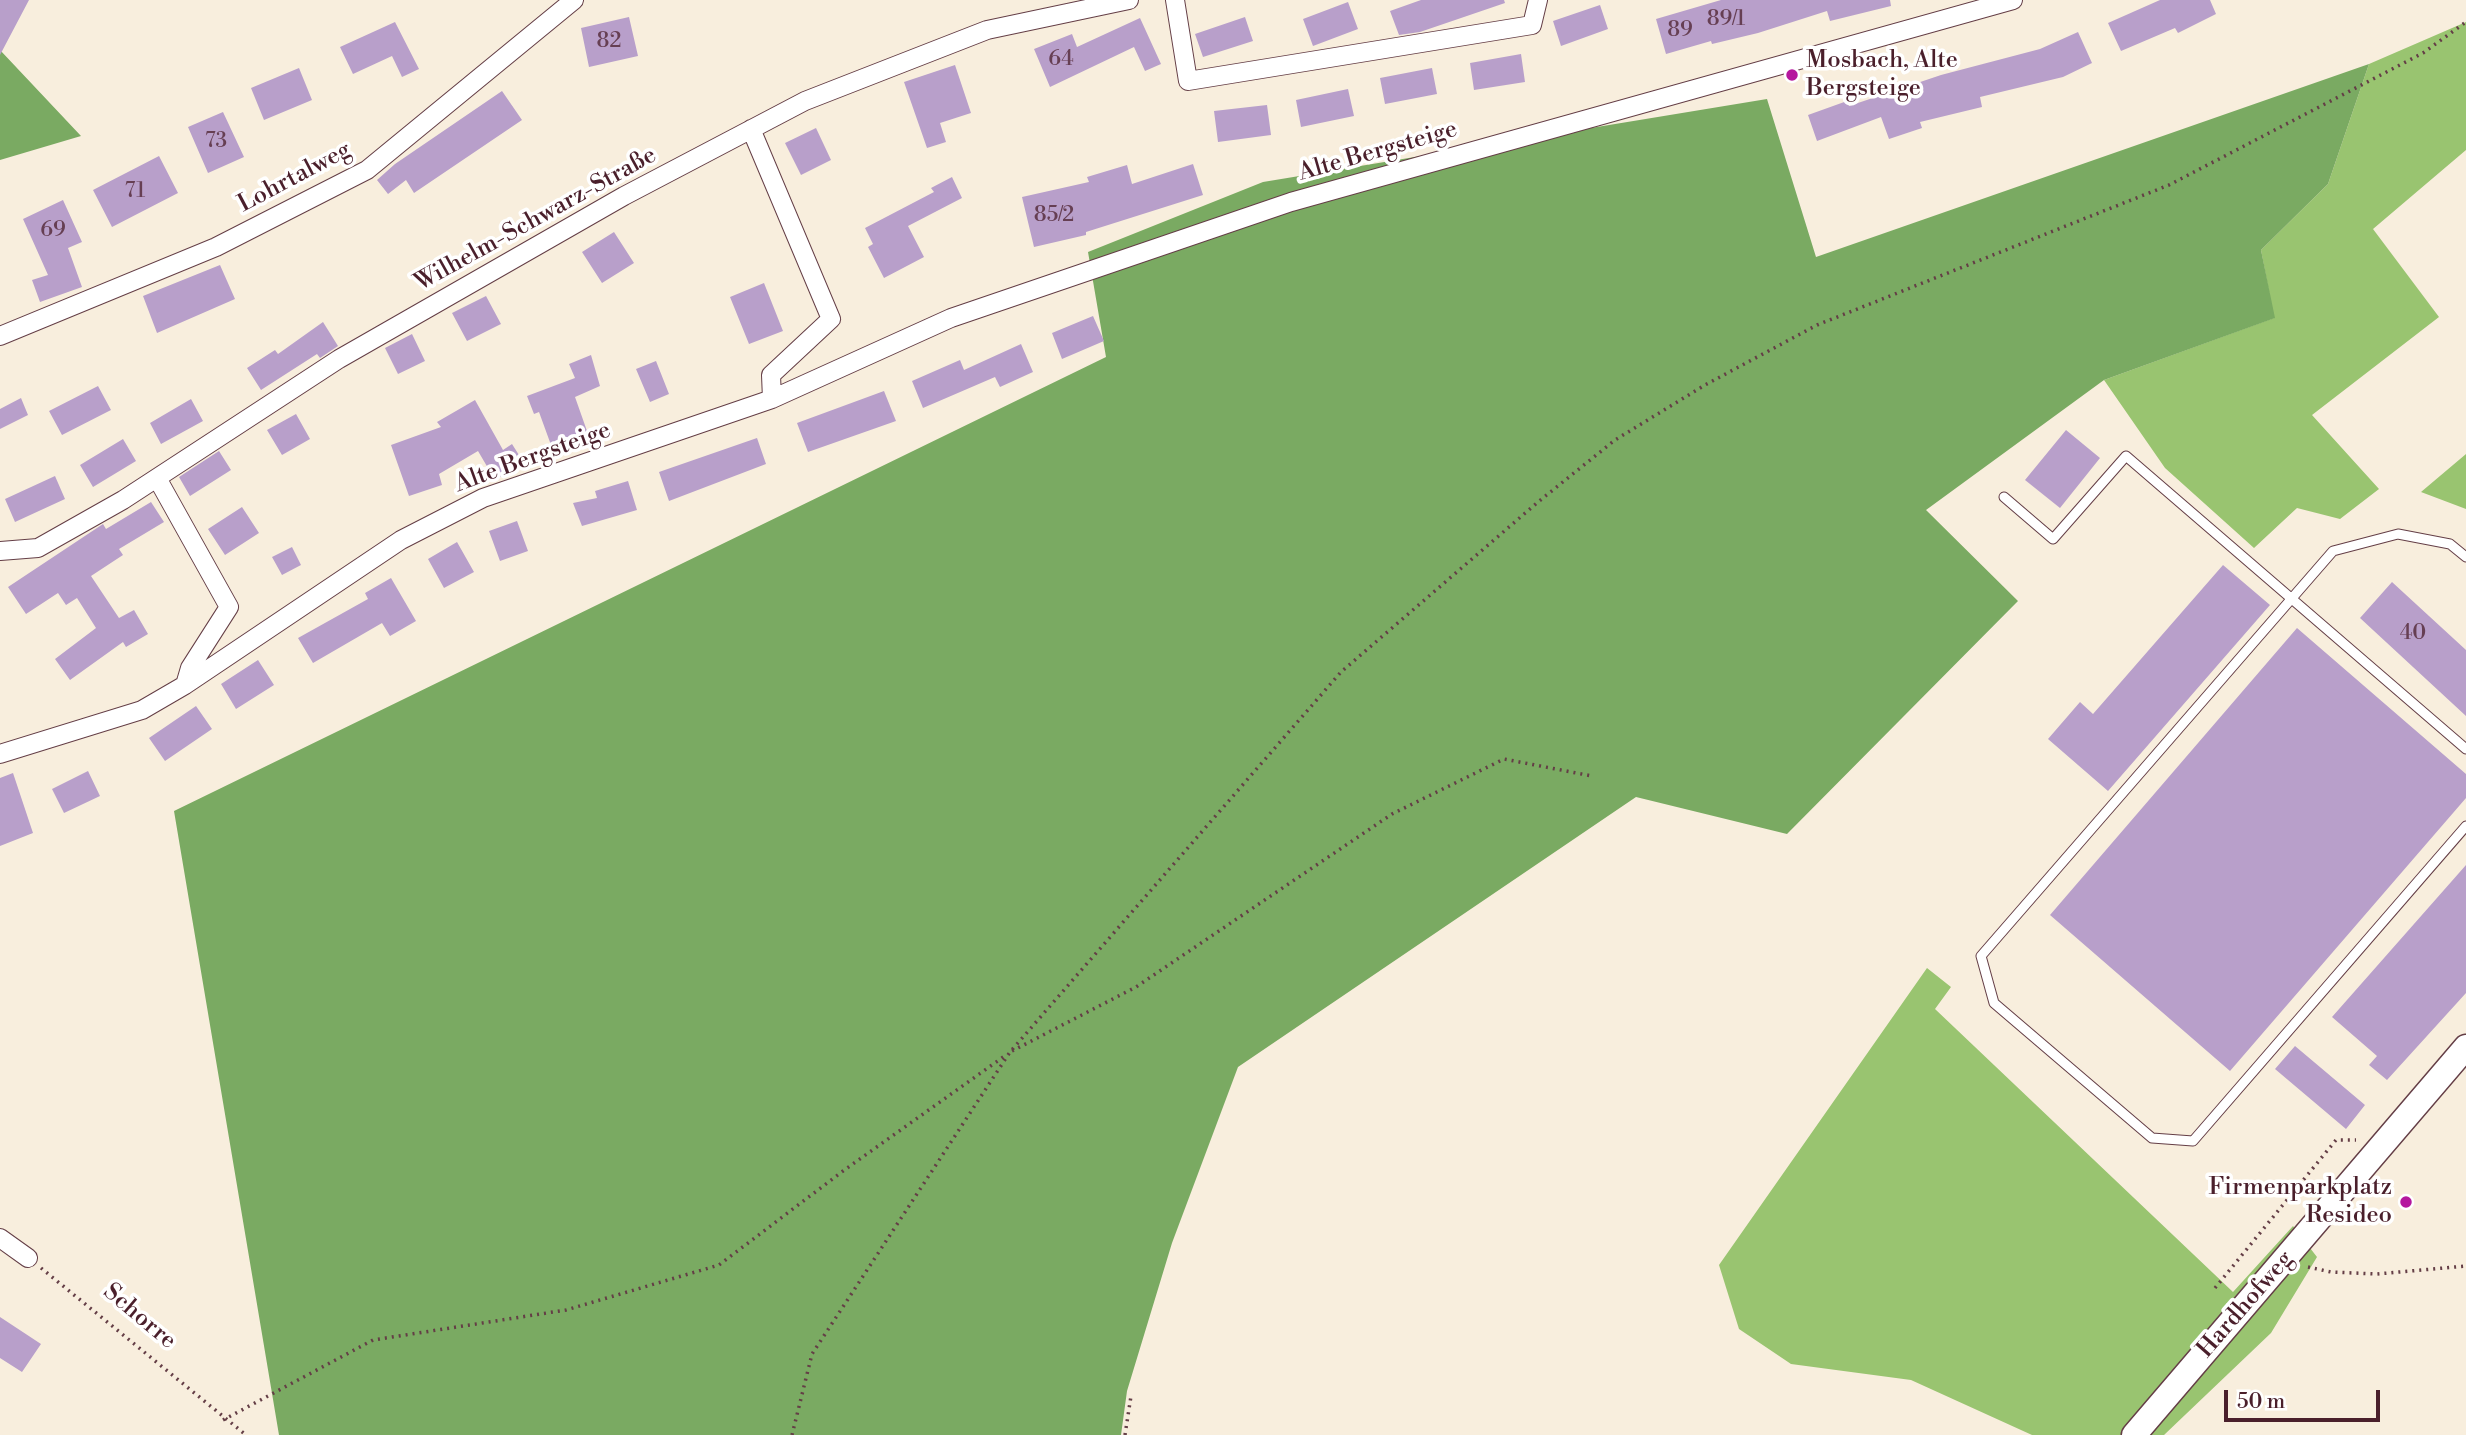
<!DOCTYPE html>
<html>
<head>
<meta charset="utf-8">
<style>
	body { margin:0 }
	#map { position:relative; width:2466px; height:1435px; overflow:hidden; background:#f8eedd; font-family:"Libre Bodoni",serif }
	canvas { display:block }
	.scale { position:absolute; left:2224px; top:1390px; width:156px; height:32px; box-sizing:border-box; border:4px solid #4a1f2b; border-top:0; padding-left:9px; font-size:21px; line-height:24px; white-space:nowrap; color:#4a1f2b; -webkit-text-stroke:5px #fff; paint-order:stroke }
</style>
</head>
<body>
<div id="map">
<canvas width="2466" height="1435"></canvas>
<div class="scale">50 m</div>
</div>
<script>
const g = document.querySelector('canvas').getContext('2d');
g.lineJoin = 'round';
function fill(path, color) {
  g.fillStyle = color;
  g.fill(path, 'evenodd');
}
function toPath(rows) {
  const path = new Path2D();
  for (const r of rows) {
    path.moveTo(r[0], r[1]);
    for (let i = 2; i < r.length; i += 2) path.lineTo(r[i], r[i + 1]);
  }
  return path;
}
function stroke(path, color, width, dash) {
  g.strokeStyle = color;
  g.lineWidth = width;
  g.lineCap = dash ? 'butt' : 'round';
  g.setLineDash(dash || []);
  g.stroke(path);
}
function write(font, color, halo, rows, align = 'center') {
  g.font = font + ' "Libre Bodoni",serif';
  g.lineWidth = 7;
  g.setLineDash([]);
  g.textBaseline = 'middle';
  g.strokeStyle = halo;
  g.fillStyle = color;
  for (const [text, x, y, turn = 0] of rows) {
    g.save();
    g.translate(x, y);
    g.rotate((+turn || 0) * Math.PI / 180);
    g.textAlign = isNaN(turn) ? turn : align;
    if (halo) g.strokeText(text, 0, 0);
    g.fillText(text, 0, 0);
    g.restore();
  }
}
fill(toPath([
	[2466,22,2466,150,2373,229,2439,317,2312,415,2379,489,2340,519,2297,508,2254,548,2165,468,2104,380,2274,318,2261,250,2328,184,2369,64],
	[2466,454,2466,509,2421,492],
	[1927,968,1951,987,1935,1009,2233,1292,2293,1226,2317,1257,2271,1333,2164,1435,2032,1435,1911,1380,1791,1364,1739,1329,1719,1265]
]), '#99c470');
fill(toPath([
	[0,50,81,136,0,160],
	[2369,64,2328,184,2261,250,2275,318,2104,380,1926,510,2018,601,1787,834,1636,797,1238,1067,1172,1243,1127,1391,1121,1435,279,1435,174,811,1106,357,1088,252,1263,182,1767,99,1816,257]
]), '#7aaa62');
fill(toPath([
	[0,0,29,0,0,55],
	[1421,0,1504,0,1505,3,1420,32,1399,35,1390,11],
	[1721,0,1890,0,1891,6,1830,21,1827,11,1758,33,1712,44,1711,41,1666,54,1656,19],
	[2160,0,2210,0,2216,14,2178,33,2175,28,2121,51,2108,23],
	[1348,2,1358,29,1313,46,1303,19],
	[1600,5,1608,29,1561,46,1553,21],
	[629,17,638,56,589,67,581,28],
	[1245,17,1253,41,1203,57,1195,34],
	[1140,18,1161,64,1145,71,1134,47,1050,87,1034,49,1072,34,1077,47],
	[395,22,419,69,402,77,392,56,353,74,340,47],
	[2078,32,2092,63,2063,77,1980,97,1982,107,1920,122,1922,128,1889,139,1881,117,1817,141,1808,115,1847,101,1849,106,1941,75,2040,49],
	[1521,54,1525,82,1474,90,1470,63],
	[955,65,971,113,940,123,946,142,927,148,904,82],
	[299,68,312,100,264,120,251,88],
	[1432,68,1437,94,1385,104,1380,78],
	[1348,89,1354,116,1301,127,1296,100],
	[502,91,522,120,414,193,406,180,388,194,377,180,395,164],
	[1267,105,1271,135,1218,142,1214,111],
	[223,112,244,157,208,173,188,127],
	[816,128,831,160,801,175,785,143],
	[159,156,178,193,112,227,93,190],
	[1193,164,1203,195,1086,232,1086,235,1034,247,1022,197,1089,182,1087,177,1127,165,1132,184],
	[952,177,962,198,908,226,924,257,884,278,868,247,873,244,865,228,934,192,931,188],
	[63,200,82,242,68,248,82,287,40,302,32,280,48,275,23,219],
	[614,232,634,263,602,283,582,252],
	[220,265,235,299,157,333,143,296],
	[764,283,783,331,749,344,730,297],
	[486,296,501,324,467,341,452,313],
	[1093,316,1104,341,1062,359,1052,333],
	[323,322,338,346,320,358,317,354,261,390,247,368,275,350,278,354],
	[412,334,425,361,398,374,385,348],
	[1021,344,1033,372,1000,387,995,377,923,408,912,381,960,360,964,370],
	[591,355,600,386,575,397,587,431,551,445,539,412,534,414,527,396,575,378,569,364],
	[656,361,669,394,650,402,636,369],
	[98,386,111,410,62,435,49,411],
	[884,391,896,421,808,452,797,423],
	[21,398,28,415,0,429,0,409],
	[191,399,203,421,161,444,150,423],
	[475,400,503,450,512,444,524,463,495,480,478,451,439,474,442,485,409,496,391,445,441,427,437,422],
	[296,414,310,439,282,455,267,430],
	[2066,430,2100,458,2060,508,2025,480],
	[757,438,766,464,669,501,659,472],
	[123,439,136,461,93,487,80,465],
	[219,451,231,470,190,496,179,477],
	[55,476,65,499,15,522,5,499],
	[628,481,637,510,582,526,573,503,597,498,595,491],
	[151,502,164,522,119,549,123,555,91,576,119,618,134,610,148,634,126,647,123,642,70,680,55,659,96,628,77,598,66,605,58,593,26,614,8,587,103,524,106,529],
	[242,507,259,533,225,555,208,529],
	[517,521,528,551,500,561,489,531],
	[457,542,474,572,444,588,428,559],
	[292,547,301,565,282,575,272,557],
	[2223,565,2270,605,2108,791,2048,739,2080,702,2093,714],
	[391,578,416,621,390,636,382,623,313,663,298,638,368,599,365,593],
	[2392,582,2466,650,2466,716,2360,618],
	[2297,628,2466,774,2466,798,2230,1071,2050,915],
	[258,660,274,685,236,709,221,684],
	[196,706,212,729,165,761,149,738],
	[88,771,100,796,64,813,52,789],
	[13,773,33,833,0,846,0,778],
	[2466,865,2466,993,2387,1080,2369,1065,2377,1056,2332,1017],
	[2295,1046,2365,1105,2346,1129,2275,1069],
	[0,1317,41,1344,22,1372,0,1358]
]), '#b89fca');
const lane = toPath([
	[2004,497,2053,539,2126,456,2466,749],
	[2466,557,2450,544,2398,534,2333,551,1981,956,1994,1003,2152,1138,2193,1141,2466,826]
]);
const street = toPath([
	[1175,0,1188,81,1532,25,1538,0],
	[751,129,831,319,771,375,772,399],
	[0,336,216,247,367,170,574,0],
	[157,478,229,607,190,668,185,685],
	[0,551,38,548,123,500,339,359,624,196,805,101,987,30,1129,0],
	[0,754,142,710,185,685,401,540,483,498,772,399,951,318,1291,202,2013,0],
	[0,1238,28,1258]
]);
const secondary = toPath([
	[2134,1435,2466,1047]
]);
stroke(lane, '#643e46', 11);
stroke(street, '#643e46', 20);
stroke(secondary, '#643e46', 27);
stroke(toPath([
	[1012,1051,1136,987,1392,814,1504,759,1592,776],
	[2308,1267,2331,1272,2377,1274,2466,1266],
	[41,1268,246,1435],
	[2215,1288,2336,1140,2356,1140],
	[223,1420,373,1340,566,1310,719,1265,843,1171,1006,1055],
	[792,1435,812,1354,1010,1052,1341,672,1538,502,1615,440,1705,385,1817,325,2169,185,2423,53,2466,22],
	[1125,1435,1131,1396]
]), '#643e46', 3.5, [2, 5]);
stroke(lane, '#fff', 9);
stroke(street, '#fff', 18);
stroke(secondary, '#fff', 24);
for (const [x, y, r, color] of [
	[1792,75,7,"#b5179e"],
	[2406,1202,7,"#b5179e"]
]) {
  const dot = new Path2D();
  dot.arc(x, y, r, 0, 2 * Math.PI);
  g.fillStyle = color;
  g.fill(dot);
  stroke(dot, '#fff', 2.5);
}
write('21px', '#663f53', null, [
	["89/1",1726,20],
	["89",1680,31],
	["82",609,42],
	["64",1061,60],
	["73",216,142],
	["71",135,192],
	["85/2",1054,216],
	["69",53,231],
	["40",2413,634]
]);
write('24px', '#4a1f2b', '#fff', [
	["Mosbach, Alte",1806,61],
	["Bergsteige",1806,89],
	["Firmenparkplatz",2392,1188,"right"],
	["Resideo",2392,1216,"right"]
], 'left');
write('24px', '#4a1f2b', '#fff', [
	["Alte Bergsteige",1378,152,-16],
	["Lohrtalweg",295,178,-28],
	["Wilhelm-Schwarz-Straße",536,220,-29],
	["Alte Bergsteige",533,458,-20],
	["Hardhofweg",2246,1305,-49],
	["Schorre",139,1317,40]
]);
</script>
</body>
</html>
